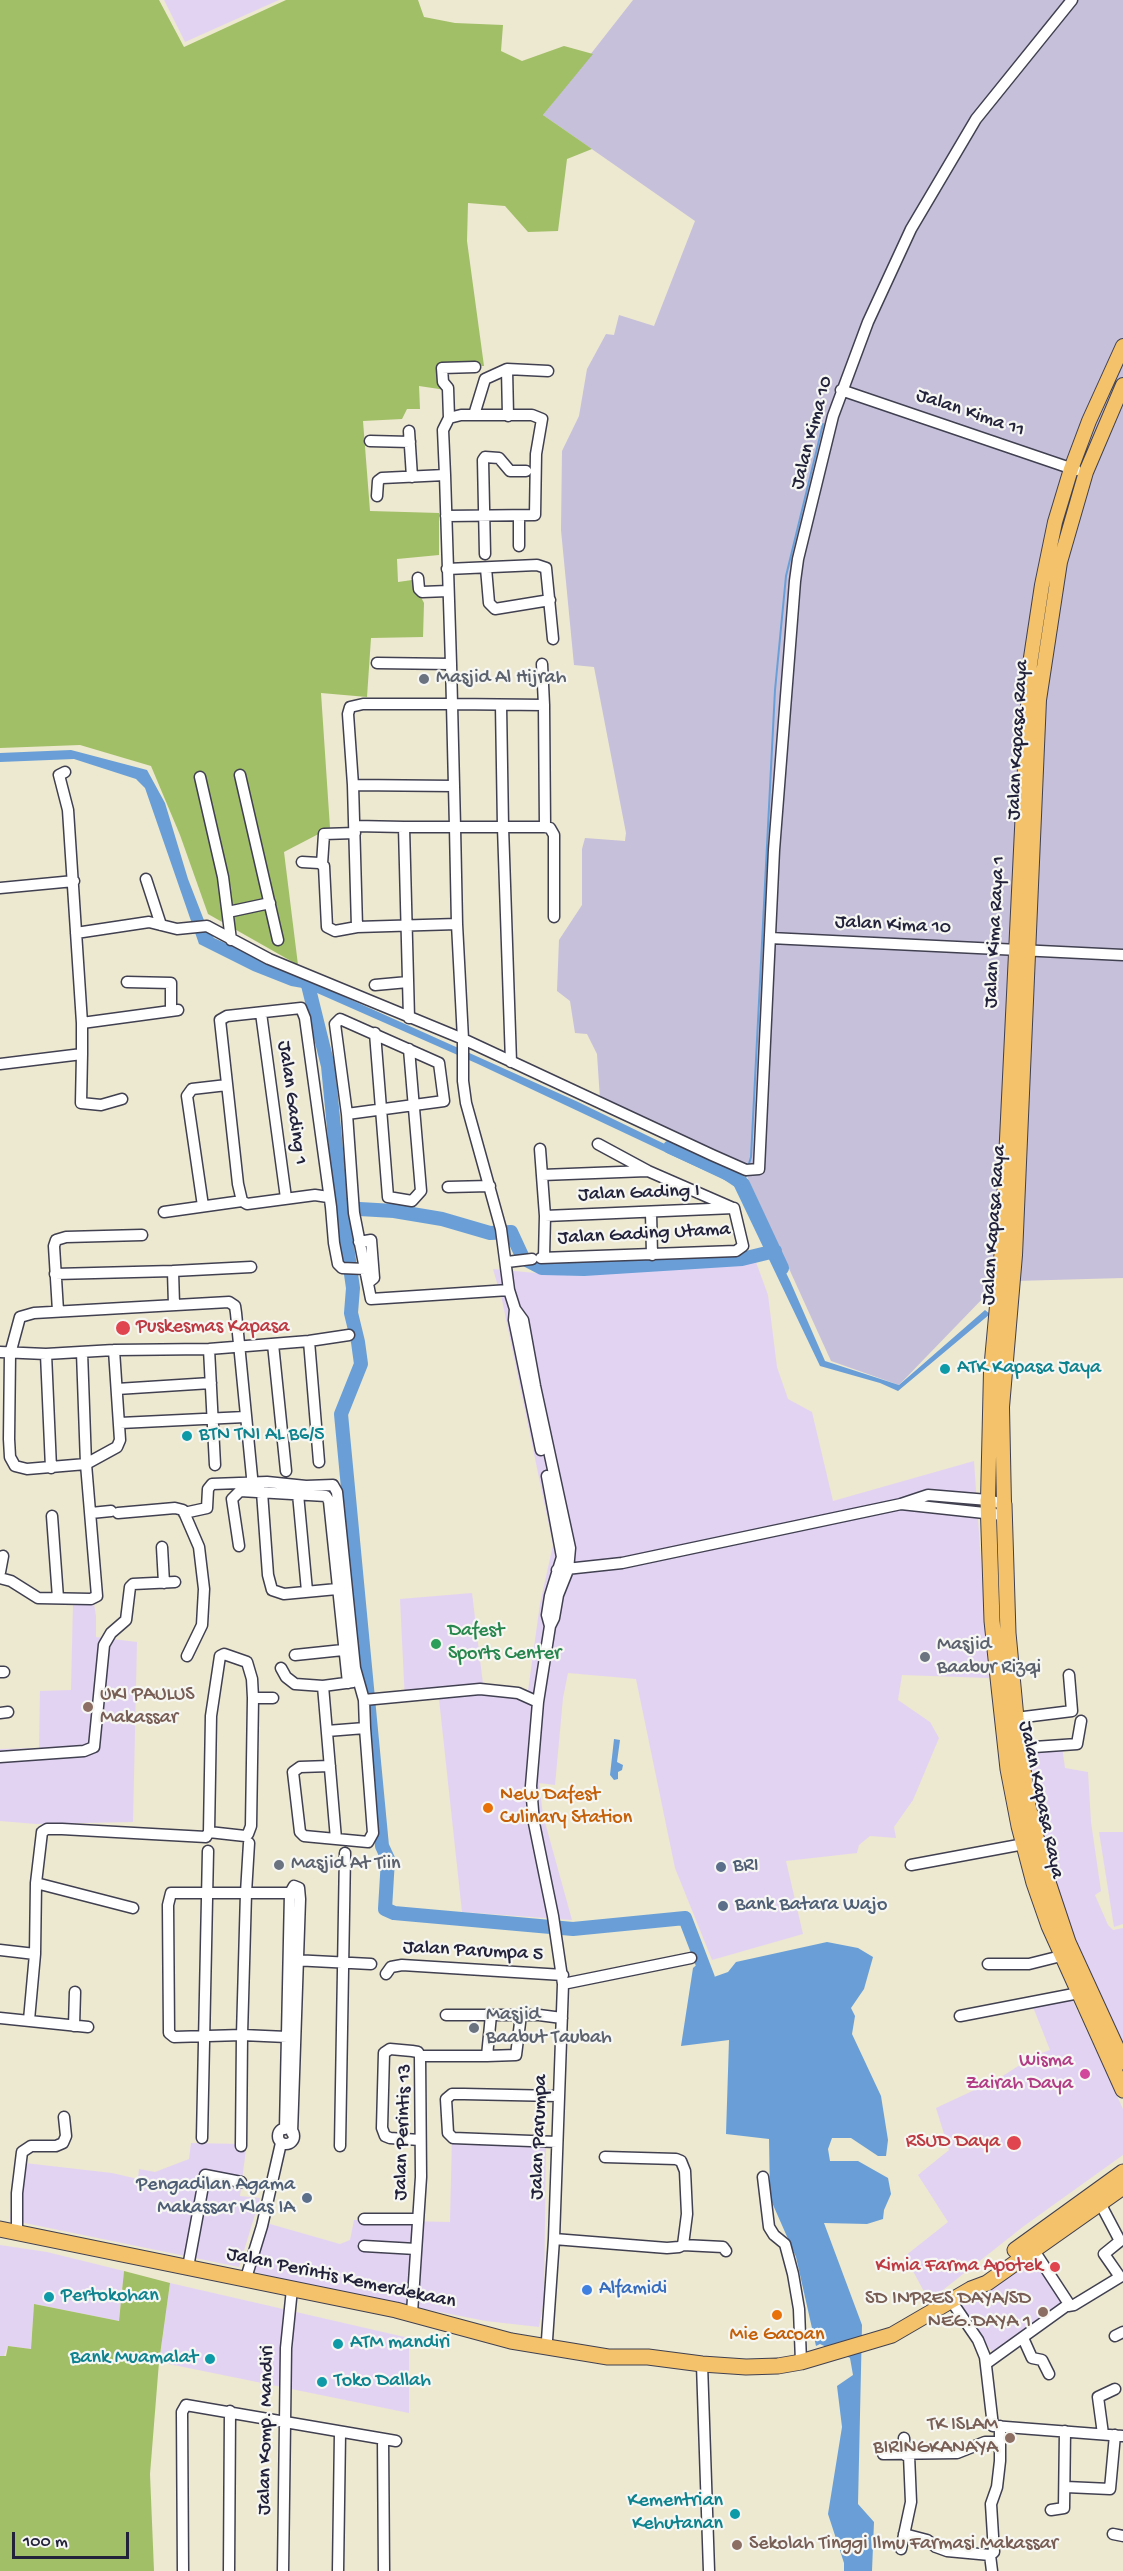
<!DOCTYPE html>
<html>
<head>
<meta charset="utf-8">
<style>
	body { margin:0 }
	#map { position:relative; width:1123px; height:2571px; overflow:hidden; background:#ede8d0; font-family:"Gochi Hand",sans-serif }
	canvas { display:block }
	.scale { position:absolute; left:12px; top:2532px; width:117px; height:27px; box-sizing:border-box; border:3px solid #22223b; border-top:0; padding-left:8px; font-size:18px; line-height:21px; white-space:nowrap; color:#22223b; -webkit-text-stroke:4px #f6f6f2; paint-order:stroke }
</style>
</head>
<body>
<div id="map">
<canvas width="1123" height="2571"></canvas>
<div class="scale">100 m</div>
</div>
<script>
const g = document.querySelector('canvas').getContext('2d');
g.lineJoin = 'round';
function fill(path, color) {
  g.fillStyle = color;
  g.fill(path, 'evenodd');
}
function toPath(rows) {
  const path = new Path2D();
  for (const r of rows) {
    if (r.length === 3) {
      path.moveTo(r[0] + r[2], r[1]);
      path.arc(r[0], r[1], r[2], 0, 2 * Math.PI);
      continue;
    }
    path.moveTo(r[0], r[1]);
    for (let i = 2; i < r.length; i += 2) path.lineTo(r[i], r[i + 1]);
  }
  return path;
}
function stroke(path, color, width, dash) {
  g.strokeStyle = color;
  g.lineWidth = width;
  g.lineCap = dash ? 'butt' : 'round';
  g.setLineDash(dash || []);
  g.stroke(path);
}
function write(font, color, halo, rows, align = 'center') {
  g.font = font + ' "Gochi Hand",sans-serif';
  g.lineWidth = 4.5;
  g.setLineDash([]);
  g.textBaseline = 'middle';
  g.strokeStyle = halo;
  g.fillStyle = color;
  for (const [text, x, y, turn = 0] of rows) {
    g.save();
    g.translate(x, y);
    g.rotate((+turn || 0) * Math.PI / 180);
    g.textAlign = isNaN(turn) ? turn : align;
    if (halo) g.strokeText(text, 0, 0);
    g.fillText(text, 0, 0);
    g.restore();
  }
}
fill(toPath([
	[164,0,279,0,185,42],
	[756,1262,768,1295,777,1367,788,1399,812,1412,833,1501,974,1461,989,1678,902,1675,898,1700,930,1722,939,1738,913,1800,894,1827,896,1838,870,1836,859,1845,857,1853,786,1861,803,1934,712,1960,675,1868,636,1679,568,1673,563,1698,555,1785,539,1783,543,1815,572,1920,462,1912,439,1699,405,1702,400,1599,472,1593,483,1684,528,1691,540,1604,553,1545,502,1300,493,1269,536,1273],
	[73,1603,94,1604,96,1616,96,1637,137,1642,133,1822,36,1824,0,1821,0,1749,39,1748,40,1691,71,1690],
	[1062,1746,1065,1768,1088,1772,1091,1822,1101,1891,1095,1895,1108,1925,1113,1930,1123,1928,1123,2052,1082,1965,1052,1876,1021,1749],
	[1099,1832,1123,1832,1123,1924,1114,1927],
	[1072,1999,1123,2109,1123,2155,1024,2226,929,2301,905,2256,948,2222,918,2175,949,2150,936,2108,998,2079,1034,2056,1050,2050,1033,2007],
	[452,2136,546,2143,544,2300,539,2327,486,2321,306,2286,248,2270,263,2222,340,2244,350,2240,354,2220,450,2222],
	[191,2143,240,2144,246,2149,240,2196,260,2198,239,2267,10,2220,16,2162,112,2173,138,2179,139,2169,155,2172,189,2159],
	[0,2245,47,2252,124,2271,119,2321,34,2304,31,2349,8,2346,4,2356,0,2356],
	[1024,2255,1036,2269,1044,2265,1072,2302,995,2355,955,2306],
	[170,2283,409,2338,409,2413,159,2362]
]), '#e3d3f3');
fill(toPath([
	[633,0,1123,0,1123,1278,1015,1281,988,1293,899,1385,831,1361,741,1163,600,1099,597,1054,587,1034,575,1033,570,1001,557,991,559,940,582,905,582,849,585,838,625,841,626,833,594,667,574,665,561,530,562,451,579,416,587,369,606,334,614,335,619,315,654,326,695,221,543,115]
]), '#c6c0da');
fill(toPath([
	[0,0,159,0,184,47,286,0,418,0,424,17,455,23,503,25,501,51,522,61,564,46,593,54,543,115,592,149,567,159,558,231,528,232,505,206,468,203,467,241,484,366,443,366,446,390,419,386,420,409,407,409,402,419,363,421,370,511,439,513,439,555,397,559,398,582,412,580,424,603,423,637,371,638,367,697,321,693,330,828,284,852,298,965,208,914,180,835,151,766,80,745,0,748],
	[124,2271,170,2283,159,2362,150,2474,154,2571,0,2571,0,2356,6,2356,8,2346,31,2349,34,2304,119,2321]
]), '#a1bf66');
fill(toPath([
	[71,750,147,770,165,803,188,879,207,928,214,938,576,1101,741,1181,790,1281,825,1361,899,1385,985,1310,990,1314,898,1391,880,1383,820,1366,733,1184,478,1064,308,989,291,986,253,971,199,944,145,788,136,779,74,759,0,762,0,753],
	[614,1739,620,1740,617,1762,623,1765,622,1770,618,1772,618,1779,614,1780,610,1775],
	[827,1942,858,1948,873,1957,864,1989,851,2008,855,2016,852,2034,881,2096,888,2140,886,2156,878,2156,851,2138,832,2138,828,2149,830,2161,858,2161,888,2178,891,2194,884,2210,883,2219,867,2224,824,2223,862,2325,858,2504,874,2522,872,2571,844,2571,844,2563,828,2514,842,2427,837,2386,853,2375,850,2358,820,2344,816,2346,796,2257,770,2198,769,2139,726,2134,729,2040,681,2046,693,1968,701,1961,711,1978,728,1972,736,1962]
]), '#699fd6');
stroke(toPath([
	[748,1167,751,1157,775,690,786,576,823,424],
	[743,1184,747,1173]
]), '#699fd6', 2);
stroke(toPath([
	[308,985,328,1066,342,1211,353,1288,351,1313,358,1342,361,1364,341,1414,382,1846,388,1859,385,1909,394,1913,573,1929,685,1918,708,1978],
	[670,1147,725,1172,743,1184,782,1268],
	[342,1208,394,1211,442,1219,490,1233,511,1232,523,1258,542,1268,584,1269,742,1259,775,1251]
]), '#699fd6', 14);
const minor = toPath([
	[507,369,508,416],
	[841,390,1076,470],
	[474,415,485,379,507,369,548,371],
	[449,418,448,388,443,382,442,368,475,367],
	[409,431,412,477],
	[370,441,410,442],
	[445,475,443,430,449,418,461,415,532,415,542,419,536,454,535,515,446,516],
	[377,496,378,481,382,478,445,475,451,664],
	[519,516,519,546],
	[485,554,483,460,485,457,499,458,510,471,526,471],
	[486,568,489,603,495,609,550,600],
	[447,569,537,565,546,568,553,639],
	[418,578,419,589,422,592,448,591],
	[377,663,451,664,452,704,544,705,545,827,503,827,501,705],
	[542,664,544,705],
	[65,772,59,775,68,810,82,1023,178,1010],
	[240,775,278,940],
	[200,777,223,877,231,940],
	[353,785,348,714,350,707,363,704,452,704,454,786],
	[355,826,404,827,409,1018],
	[404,827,455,827,454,786,353,785,357,927,457,924,463,1039,463,1081,466,1103,501,1229,509,1290,515,1309,523,1320,535,1386,570,1548,568,1570,558,1595,554,1618,550,1626,538,1702,531,1786,534,1823,553,1916,563,1984,554,2239,547,2340],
	[545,827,550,828,554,835,554,917],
	[302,862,319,863,324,866,327,927,335,931,357,927],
	[322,864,324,834,355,833],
	[146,879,161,925],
	[0,888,74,881],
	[228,912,270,903],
	[457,924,455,827,503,827,511,1062],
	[76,933,149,922,177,929,207,926,269,959,463,1039,712,1155,746,1170,759,1169,774,850,795,581,798,559,833,416,868,322,911,229,976,119,1072,0],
	[770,938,1123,955],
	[127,982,171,983,171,1011],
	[375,985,408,982],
	[261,1013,286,1198],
	[375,1033,388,1197,412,1201,421,1191,409,1049],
	[82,1054,81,1103,101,1105,122,1099],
	[0,1064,82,1054,82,1023],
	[347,1114,444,1101,439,1063,340,1019,335,1024,347,1114,354,1213,365,1269],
	[598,1144,648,1171,733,1208],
	[540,1149,545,1216,544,1257],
	[542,1175,647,1171],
	[448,1187,490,1186],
	[242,1201,238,1184,220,1020,227,1016,301,1008,305,1018,331,1207,334,1243,338,1264,342,1268,365,1269,371,1299,509,1290],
	[203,1206,187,1096,192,1089,227,1085],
	[164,1212,242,1201,247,1204,315,1195,328,1197],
	[651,1212,652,1255],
	[545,1216,734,1208],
	[359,1242,371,1240,374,1278,369,1282],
	[541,1258,736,1251,743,1246,734,1208],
	[507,1262,532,1259],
	[55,1274,173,1271],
	[174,1305,173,1271,251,1267],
	[515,1309,514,1320,541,1450],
	[58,1311,54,1246,56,1240,66,1237,142,1235],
	[309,1341,319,1462],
	[273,1344,286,1471],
	[209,1349,215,1465],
	[0,1352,46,1354,114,1350,209,1349,309,1341,349,1335],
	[82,1352,86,1464,27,1469,15,1466,10,1457,9,1439,10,1354,20,1317,34,1313,229,1302,235,1306,236,1313,252,1477],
	[46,1354,51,1468],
	[117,1389,211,1383],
	[120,1423,245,1417],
	[547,1476,562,1557,550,1596,547,1615,550,1626],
	[262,1492,268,1575,272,1590,284,1594,337,1589],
	[298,1494,307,1591],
	[901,1504,1003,1515],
	[91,1513,111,1511],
	[118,1513,175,1508,183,1510,199,1547,204,1589,202,1625,187,1656],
	[184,1513,207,1508,208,1489,212,1484,267,1482,306,1486,333,1485,337,1492,355,1668,364,1700,480,1689,518,1693,538,1702],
	[52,1516,58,1598],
	[239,1546,232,1499,240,1491,326,1496,329,1501,348,1683],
	[162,1547,164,1583],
	[557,1570,622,1563,901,1504,928,1495,988,1500,1004,1504],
	[0,1572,3,1556],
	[0,1578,11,1581,38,1598,91,1599,97,1596,86,1464,117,1447,120,1440,114,1350],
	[295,1655,343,1650],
	[281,1668,286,1677,295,1684,323,1686,353,1682],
	[0,1672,4,1672],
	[323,1686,336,1839],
	[364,1700,365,1728],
	[0,1713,8,1712],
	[1016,1718,1072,1711,1069,1675],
	[327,1731,365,1728,373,1833,368,1842,304,1836,300,1832,293,1772,300,1767,330,1766],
	[1020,1748,1077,1744,1081,1721],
	[0,1757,84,1751,94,1747,104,1645,111,1633,126,1620,130,1587,133,1584,175,1582],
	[209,1832,245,1836,248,1834,251,1826,253,1698],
	[249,1843,246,1893,290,1893],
	[911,1865,1024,1844],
	[36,1883,133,1908],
	[0,1950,35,1954],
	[293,1960,371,1964],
	[988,1964,1029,1964,1061,1956],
	[386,1974,391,1967,402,1965,563,1975],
	[563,1984,691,1958],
	[446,2015,539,2015,562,2018],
	[960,2016,1079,1993],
	[0,2018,88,2027],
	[29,2020,35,1954,36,1883,42,1832,47,1829,62,1829,206,1837,209,1832,211,1716,220,1656,224,1654,247,1662,252,1679,253,1698,273,1698],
	[74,2026,75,1992],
	[420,2056,418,2052,412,2051,390,2049,384,2053,382,2128,385,2136,390,2138,420,2140],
	[487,2056,516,2055,521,2015],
	[286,2136,8],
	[285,2129,290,1893,294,1886,299,1888,300,1899,292,2133],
	[202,2138,208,1851],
	[557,2142,453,2138,448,2133,446,2099,452,2094,464,2094,558,2096],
	[241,2146,242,2035,246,1893,171,1893,168,1905,169,2033,174,2037,242,2035,287,2037],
	[340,2146,345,1853],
	[763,2177,769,2227,774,2235,785,2244,793,2274,799,2309,801,2362],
	[364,2219,418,2219],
	[17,2232,17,2193,22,2152,31,2146,56,2146,63,2143,66,2136,64,2117],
	[554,2239,667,2248,679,2247,683,2245,687,2214,685,2171,681,2161,676,2159,605,2157],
	[683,2245,723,2247,726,2251],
	[364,2246,416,2249],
	[188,2267,205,2175,241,2182],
	[246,2278,262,2226,281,2143],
	[952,2302,978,2340,985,2357,993,2426,1123,2436],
	[1068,2306,1074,2305,1120,2277,1104,2254,1120,2241,1100,2203],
	[412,2313,421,2177,420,2056,487,2056,491,2015],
	[1115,2336,1123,2332],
	[1023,2338,1032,2358,1042,2360,1049,2374],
	[987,2363,1069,2304,1033,2249],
	[702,2364,709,2571],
	[1103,2434,1098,2397,1115,2389],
	[904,2438,905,2455],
	[383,2439,384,2571],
	[883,2454,957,2453,985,2442,1000,2442],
	[1066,2487,1110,2489,1115,2435],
	[1051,2510,1064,2508,1065,2431],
	[904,2534,927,2540,936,2547,947,2551,990,2555],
	[1113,2534,1123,2536],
	[901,2549,911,2502,909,2455],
	[183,2571,182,2412,186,2405,396,2441],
	[229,2571,230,2411],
	[283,2571,286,2348,292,2289],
	[338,2571,340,2433],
	[992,2571,990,2555,994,2552,991,2504,997,2487,1000,2461,1000,2426]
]);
const major = toPath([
	[988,1500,991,1371,1001,1263,1030,664,1042,585,1055,522,1071,469,1089,421,1123,346],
	[1004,1504,1002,1407,1015,1255,1039,700,1060,562,1086,472,1123,385]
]);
const highway = toPath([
	[988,1500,992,1621,999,1687,1008,1769,1019,1826,1034,1883,1049,1926,1123,2090],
	[1004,1504,1008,1633,1016,1718,1028,1806,1047,1879,1068,1942,1123,2062],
	[0,2229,396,2310,511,2341,608,2357,648,2357,702,2364,746,2367,778,2366,801,2362,892,2335,971,2289,987,2283,1123,2187],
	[1015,2250,1123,2172]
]);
stroke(minor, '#404051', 13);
stroke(major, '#404051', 16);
stroke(highway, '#404051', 17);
stroke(minor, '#fff', 10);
stroke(major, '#f3c26a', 14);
stroke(highway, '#f3c26a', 15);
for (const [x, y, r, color] of [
	[424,679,6,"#6b7280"],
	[123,1328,8,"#e0444e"],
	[945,1369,6,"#0f9aa8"],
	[187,1436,6,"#0f9aa8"],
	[436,1644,6,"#2e9e5b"],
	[925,1657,6,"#6b7280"],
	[88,1707,6,"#8d6e63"],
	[488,1808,6,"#e8710a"],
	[279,1865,6,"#6b7280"],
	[721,1867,6,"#5c6f8a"],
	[723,1906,6,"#5c6f8a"],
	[474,2028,6,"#6b7280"],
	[1085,2074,6,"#d1479c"],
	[1014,2143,8,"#e0444e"],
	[307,2198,6,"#5c6f8a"],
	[1055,2267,6,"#e0444e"],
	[587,2290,6,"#3f7fe0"],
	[49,2297,6,"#0f9aa8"],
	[1043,2312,6,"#8d6e63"],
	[777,2315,6,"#e8710a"],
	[338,2344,6,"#0f9aa8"],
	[210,2359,6,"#0f9aa8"],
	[322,2382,6,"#0f9aa8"],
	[1010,2438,6,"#8d6e63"],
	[735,2514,6,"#0f9aa8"],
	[737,2545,6,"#8d6e63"]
]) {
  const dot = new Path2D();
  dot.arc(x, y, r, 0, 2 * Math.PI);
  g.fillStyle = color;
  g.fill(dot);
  stroke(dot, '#f6f6f2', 2);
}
write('20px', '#22223b', '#f6f6f2', [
	["Jalan Kima 11",970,414,19],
	["Jalan Kima 10",813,433,-75],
	["Jalan Kapasa Raya",1019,740,-87],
	["Jalan Kima 10",893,926,3],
	["Jalan Kima Raya 1",996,932,-87],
	["Jalan Gading 1",291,1103,82],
	["Jalan Gading I",639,1194,-2],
	["Jalan Kapasa Raya",995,1225,-86],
	["Jalan Gading Utama",644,1235,-3],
	["Jalan Kapasa Raya",1040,1800,78],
	["Jalan Parumpa 5",473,1952,3],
	["Jalan Perintis 13",404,2132,-88],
	["Jalan Parumpa",540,2137,-88],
	["Jalan Perintis Kemerdekaan",341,2279,12],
	["Jalan Komp. Mandiri",267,2430,-89]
]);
write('20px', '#5b616d', '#f6f6f2', [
	["Masjid Al Hijrah",436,679],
	["Masjid",937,1646],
	["Baabur Rizqi",937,1669],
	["Masjid At Tiin",291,1865],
	["Masjid",486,2016],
	["Baabut Taubah",486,2039]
], 'left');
write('20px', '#be3a42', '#f6f6f2', [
	["Puskesmas Kapasa",136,1328,"left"],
	["RSUD Daya",1000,2143],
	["Kimia Farma Apotek",1043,2267]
], 'right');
write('20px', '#0d838f', '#f6f6f2', [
	["ATK Kapasa Jaya",957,1369],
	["BTN TNI AL B6/5",199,1436],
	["Pertokohan",61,2297],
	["ATM mandiri",350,2344],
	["Bank Muamalat",198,2359,"right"],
	["Toko Dallah",334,2382],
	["Kementrian",723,2502,"right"],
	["Kehutanan",723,2525,"right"]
], 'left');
write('20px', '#27864d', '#f6f6f2', [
	["Dafest",448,1632],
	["Sports Center",448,1655]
], 'left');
write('20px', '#785e54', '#f6f6f2', [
	["UKI PAULUS",100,1696],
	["Makassar",100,1719],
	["SD INPRES DAYA/SD",1031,2300,"right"],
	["NEG.DAYA 1",1031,2323,"right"],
	["TK ISLAM",998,2426,"right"],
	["BIRINGKANAYA",998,2449,"right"],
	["Sekolah Tinggi Ilmu Farmasi Makassar",749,2545]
], 'left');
write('20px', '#c56008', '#f6f6f2', [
	["New Dafest",500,1796],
	["Culinary Station",500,1819],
	["Mie Gacoan",777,2336,"center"]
], 'left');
write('20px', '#4e5e75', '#f6f6f2', [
	["BRI",733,1867],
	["Bank Batara Wajo",735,1906],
	["Pengadilan Agama",295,2186,"right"],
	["Makassar Klas IA",295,2209,"right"]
], 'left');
write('20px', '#b23c85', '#f6f6f2', [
	["Wisma",1073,2062],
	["Zairah Daya",1073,2085]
], 'right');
write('20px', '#366cbe', '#f6f6f2', [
	["Alfamidi",599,2290]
], 'left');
</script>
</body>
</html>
